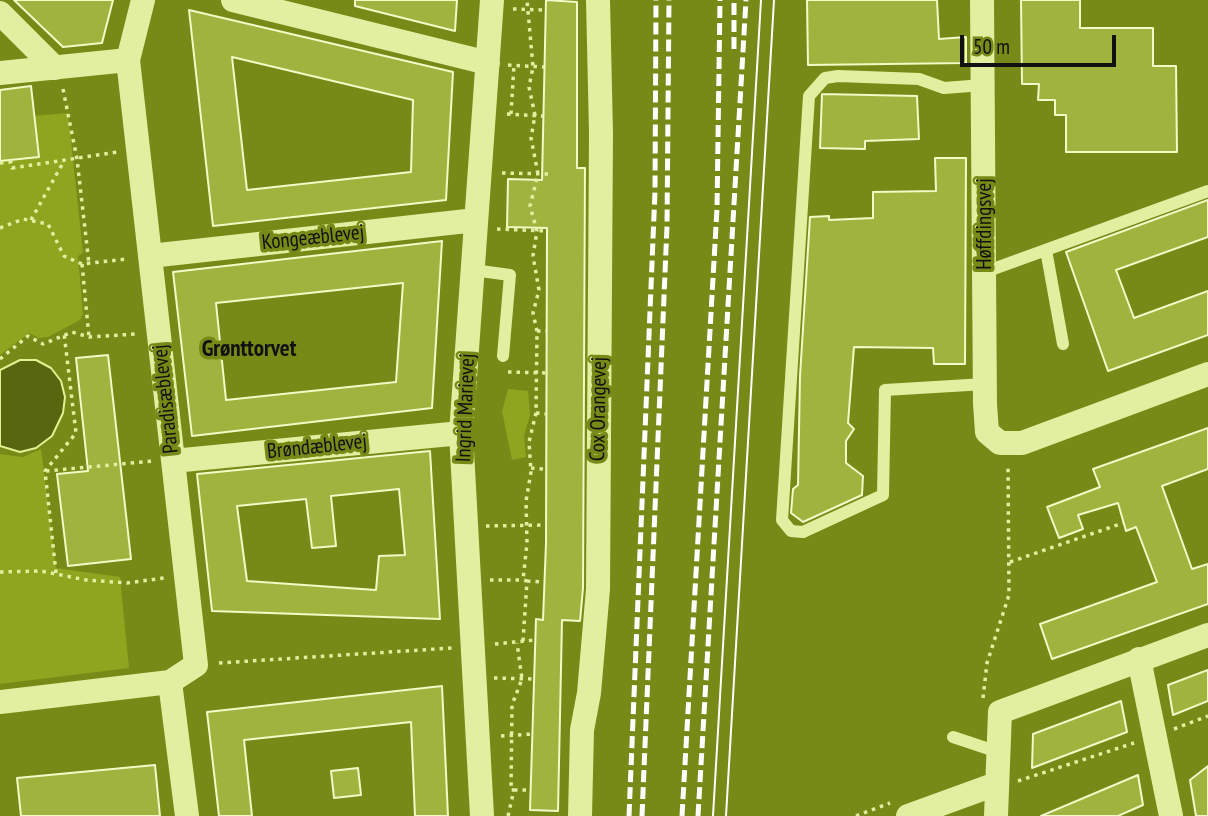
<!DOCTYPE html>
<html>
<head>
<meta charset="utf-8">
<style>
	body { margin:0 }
	#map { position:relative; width:1208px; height:816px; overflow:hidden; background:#778a17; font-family:"PT Sans Narrow",sans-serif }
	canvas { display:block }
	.scale { position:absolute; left:960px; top:35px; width:156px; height:32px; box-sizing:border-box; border:4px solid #111; border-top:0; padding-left:9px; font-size:21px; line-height:24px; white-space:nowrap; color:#111; -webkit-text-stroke:5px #778a17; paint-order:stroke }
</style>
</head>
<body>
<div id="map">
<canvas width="1208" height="816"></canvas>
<div class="scale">50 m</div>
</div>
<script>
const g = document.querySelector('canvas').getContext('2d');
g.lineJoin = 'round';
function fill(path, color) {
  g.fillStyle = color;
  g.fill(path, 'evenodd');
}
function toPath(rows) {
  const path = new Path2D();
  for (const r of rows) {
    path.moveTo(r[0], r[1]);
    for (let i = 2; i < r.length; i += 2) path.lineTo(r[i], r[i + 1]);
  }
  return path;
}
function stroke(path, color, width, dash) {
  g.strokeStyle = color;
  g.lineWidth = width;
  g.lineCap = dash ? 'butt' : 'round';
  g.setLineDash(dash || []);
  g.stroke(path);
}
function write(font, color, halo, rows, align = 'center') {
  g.font = font + ' "PT Sans Narrow",sans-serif';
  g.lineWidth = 7;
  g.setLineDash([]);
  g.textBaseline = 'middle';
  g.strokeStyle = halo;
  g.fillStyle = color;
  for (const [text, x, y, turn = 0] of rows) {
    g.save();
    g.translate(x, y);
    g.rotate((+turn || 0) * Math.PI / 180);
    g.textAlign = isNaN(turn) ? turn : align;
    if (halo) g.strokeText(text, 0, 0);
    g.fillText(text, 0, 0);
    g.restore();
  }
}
fill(toPath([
	[68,113,83,253,78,256,83,314,80,320,48,337,39,338,29,333,0,355,0,161,38,157,34,116],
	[508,389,528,391,530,415,524,436,526,457,512,460,502,411],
	[41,449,56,568,120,577,129,668,0,684,0,454,23,457]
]), '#8fa41f');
const water = toPath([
	[20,360,36,360,51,368,61,381,65,397,63,413,52,436,36,448,20,452,0,446,0,370,20,360]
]);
fill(water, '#58670f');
stroke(water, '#e4f192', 2);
const building = toPath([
	[14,0,113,0,102,43,63,47,14,0],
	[355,0,457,0,455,31,355,6,355,0],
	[546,0,577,2,577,168,585,168,583,588,580,621,562,620,558,811,530,810,536,619,543,620,546,543,547,228,507,227,508,179,542,180,546,0],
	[807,0,937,0,939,39,966,37,966,63,808,65,807,0],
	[1021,0,1080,0,1080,28,1153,28,1153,66,1176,66,1177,152,1066,152,1066,115,1055,115,1055,100,1038,100,1039,84,1022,84,1021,0],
	[189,10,453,72,446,200,213,226,189,10],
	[232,57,413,100,411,172,247,190,232,57],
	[31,86,39,157,0,161,0,90,31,86],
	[822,94,917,96,919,139,865,141,865,149,820,148,822,94],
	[935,158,966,158,965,364,934,364,933,348,854,347,848,423,854,429,846,441,846,463,863,476,862,495,803,522,791,513,793,489,798,485,800,376,810,217,829,216,829,220,873,218,873,192,936,191,935,158],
	[1208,200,1208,237,1116,270,1134,318,1208,291,1208,335,1108,371,1066,252,1208,200],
	[442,241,432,408,192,436,173,272,442,241],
	[403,283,396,382,226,400,216,303,403,283],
	[108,355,131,559,68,566,57,474,88,471,76,358,108,355],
	[1208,428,1208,469,1162,486,1192,569,1208,564,1208,604,1052,659,1040,624,1157,582,1136,527,1126,531,1118,503,1078,515,1083,529,1059,538,1047,507,1100,487,1093,469,1208,428],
	[430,451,440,619,212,611,197,474,430,451],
	[399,489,405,555,379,556,376,590,247,581,237,506,306,499,312,548,336,546,331,496,399,489],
	[1208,670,1208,701,1173,715,1168,685,1208,670],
	[442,686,448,816,415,816,411,722,244,740,252,816,219,816,207,712,442,686],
	[1121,701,1127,732,1032,768,1033,734,1121,701],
	[155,765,160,816,21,816,17,778,155,765],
	[1208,766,1208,816,1196,816,1190,780,1208,766],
	[358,768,361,795,334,798,331,771,358,768],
	[1138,775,1143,805,1118,816,1041,816,1138,775]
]);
fill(building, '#a1b33f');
stroke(building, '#f2fac6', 2);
stroke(toPath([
	[513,9,545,10],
	[508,65,544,67],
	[63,89,77,159,89,264],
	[507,114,543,116],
	[511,114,514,65],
	[0,163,11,162,12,168,118,152],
	[502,173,549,174],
	[31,220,64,161],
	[0,228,23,219,48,224,64,256,82,264,127,259],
	[497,229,547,231],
	[82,264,89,337],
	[537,331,546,331],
	[0,359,28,336,43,344,72,332,89,337,136,334],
	[508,372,548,373],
	[536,413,546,414],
	[531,468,544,469],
	[46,471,153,461],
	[486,526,546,525],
	[1010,562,1123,523],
	[0,572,41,571,86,580,127,583,164,578],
	[56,573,45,471,76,433,64,333],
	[490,580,523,580],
	[527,581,544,582],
	[523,641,527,581,523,580,527,543,526,501,531,472,529,442,536,413,537,331,533,313,539,290,533,256,537,231,530,206,538,174,531,138,535,115,529,87,533,67,527,0],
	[495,644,535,640],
	[219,663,452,648],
	[494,678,533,679],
	[983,698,987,663,1009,595,1008,464],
	[1174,729,1208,716],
	[501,736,532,734],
	[1018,781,1134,743],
	[514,790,530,790],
	[508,816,514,790,511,790,512,705,522,679,517,643],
	[856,816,890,803]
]), '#e2eea0', 3.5, [3.5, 5]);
stroke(toPath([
	[983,85,944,88,919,79,838,76,825,78,809,96,782,520,791,531,803,532,883,495,885,390,985,384],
	[1046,250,1063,344],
	[473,270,510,275,503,356],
	[985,272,1208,191],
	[953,737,998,752]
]), '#e2eea0', 12);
stroke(toPath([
	[233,0,488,63],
	[982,0,985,404,987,432,1000,443,1022,443,1208,374],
	[0,13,55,68],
	[0,73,128,60],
	[150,256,476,220],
	[173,461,461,433],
	[1139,659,1171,816],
	[170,682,187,816],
	[0,702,170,682,196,665,128,60,143,0],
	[482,816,461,433,492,0],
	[580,816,582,730,589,693,598,589,601,133,598,0],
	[908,816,996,784],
	[996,816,1000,712,1208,635]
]), '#e2eea0', 24);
stroke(toPath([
	[713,816,761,0],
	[726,816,774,0]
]), '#fff', 2);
stroke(toPath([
	[734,49,734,0],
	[629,816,655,191,656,0],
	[642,816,667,226,669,0],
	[682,816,717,209,720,0],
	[698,816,746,0]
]), '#fff', 5, [12, 5]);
write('21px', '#111', '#778a17', [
	["Høffdingsvej",985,224,-90],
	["Kongeæblevej",313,238,-6],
	["Paradisæblevej",166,399,-96],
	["Ingrid Marievej",466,408,-88],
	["Cox Orangevej",599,409,-89],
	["Brøndæblevej",317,447,-6]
]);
write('bold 23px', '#111', '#778a17', [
	["Grønttorvet",249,349]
]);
</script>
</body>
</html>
